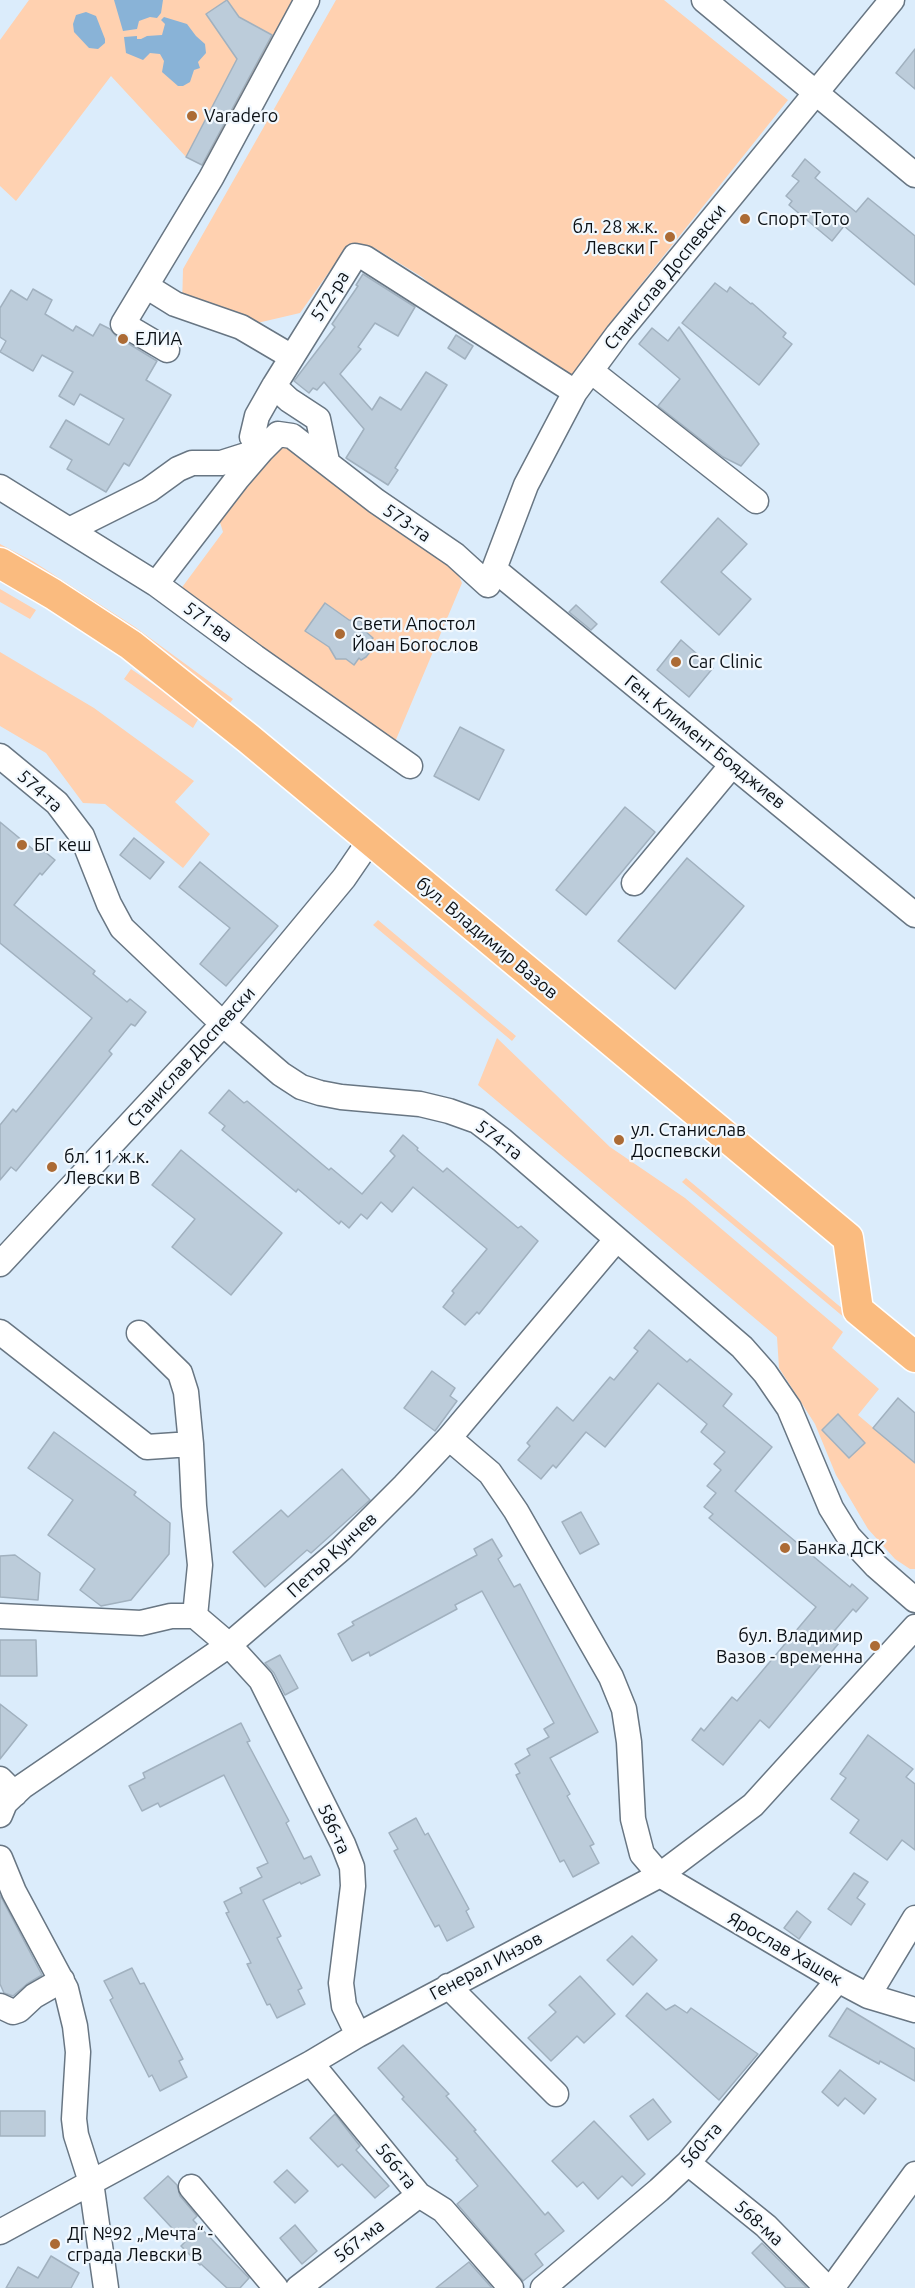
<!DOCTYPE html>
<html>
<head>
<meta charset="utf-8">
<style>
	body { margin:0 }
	canvas { display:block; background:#dbecfb }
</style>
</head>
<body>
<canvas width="915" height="2288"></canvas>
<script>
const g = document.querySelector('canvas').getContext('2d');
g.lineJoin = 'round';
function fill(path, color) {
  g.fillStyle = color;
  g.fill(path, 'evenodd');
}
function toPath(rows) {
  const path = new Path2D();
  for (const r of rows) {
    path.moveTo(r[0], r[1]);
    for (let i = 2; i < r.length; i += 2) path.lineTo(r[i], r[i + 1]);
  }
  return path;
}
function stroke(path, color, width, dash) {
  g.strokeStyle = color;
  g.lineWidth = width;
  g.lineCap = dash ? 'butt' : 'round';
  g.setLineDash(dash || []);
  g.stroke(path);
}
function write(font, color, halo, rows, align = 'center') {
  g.font = font + ' Ubuntu,sans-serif';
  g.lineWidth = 4.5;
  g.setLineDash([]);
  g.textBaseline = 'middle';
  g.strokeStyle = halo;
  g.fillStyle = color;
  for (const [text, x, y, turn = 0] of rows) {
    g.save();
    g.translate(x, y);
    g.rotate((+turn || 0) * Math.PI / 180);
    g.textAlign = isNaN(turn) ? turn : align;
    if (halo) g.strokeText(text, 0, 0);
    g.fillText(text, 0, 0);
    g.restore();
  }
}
fill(toPath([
	[29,0,295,0,209,169,186,157,111,76,16,201,0,186,0,40],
	[336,0,664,0,788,100,606,328,570,379,475,322,422,277,373,247,344,251,300,313,253,324,182,307,183,269],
	[281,447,293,448,456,570,462,583,395,742,180,590,223,532,218,516,265,462],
	[0,544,34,562,135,627,233,699,228,705,0,553],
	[0,589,36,610,30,619,0,602],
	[0,652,94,708,194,781,175,802,210,834,183,868,105,804,83,803,46,753,0,726],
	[131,669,200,716,193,728,124,679],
	[378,920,516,1036,512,1041,373,925],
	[497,1038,610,1147,685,1198,843,1332,832,1348,879,1389,858,1415,915,1463,915,1569,910,1569,895,1559,868,1529,836,1475,815,1424,779,1368,777,1337,478,1085],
	[686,1178,892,1350,888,1354,682,1182]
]), '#ffd1b0');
fill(toPath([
	[114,0,163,0,161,13,157,18,150,17,139,21,137,29,123,31],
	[86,12,96,16,105,39,105,43,98,49,89,48,74,32,73,24,76,15],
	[164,17,187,24,196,36,205,44,206,53,198,62,200,68,194,70,190,82,183,86,178,86,162,72,164,61,160,54,150,53,143,60,126,53,124,37,137,36,137,39,141,39,147,36,162,35,165,24,161,20]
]), '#89b3d7');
const building = toPath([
	[227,0,239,17,272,35,202,165,186,157,237,59,206,14,227,0],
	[915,49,915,89,896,73,915,49],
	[805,159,820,172,815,178,856,212,868,198,915,236,915,285,844,226,832,241,789,205,792,201,786,196,799,181,792,176,805,159],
	[363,274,415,307,398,336,375,323,358,347,361,349,340,374,372,410,380,397,401,410,426,372,447,385,395,468,398,470,388,485,346,458,364,429,324,382,317,390,313,388,309,393,294,381,335,327,332,324,358,286,356,285,363,274],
	[715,283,727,292,730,287,751,304,752,303,786,333,783,337,792,344,759,385,682,323,715,283],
	[33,289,52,300,45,314,73,331,76,326,93,336,100,324,110,329,116,336,157,361,146,380,171,395,129,466,124,463,106,492,67,469,72,460,50,447,66,420,109,445,124,419,80,394,74,405,59,396,73,372,42,355,33,371,0,352,6,341,0,337,0,308,11,290,27,300,33,289],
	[679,327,759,444,741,466,723,457,658,406,680,379,639,344,652,328,668,341,679,327],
	[456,335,473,346,465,359,448,348,456,335],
	[718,518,747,544,721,572,751,599,719,635,661,582,718,518],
	[325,603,349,620,361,621,365,631,373,638,368,645,370,652,366,657,361,660,359,658,354,665,346,659,336,659,329,647,305,631,325,603],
	[576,605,597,624,591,630,569,612,576,605],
	[681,640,713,668,689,697,657,670,681,640],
	[460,727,504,750,479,800,434,776,460,727],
	[625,807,655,832,586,915,556,890,625,807],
	[0,822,35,851,39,847,55,860,42,875,40,873,14,905,95,971,93,974,127,1002,130,999,146,1012,135,1026,131,1024,109,1051,112,1054,16,1171,11,1167,0,1180,0,1125,13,1109,16,1112,92,1018,0,943,0,822],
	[134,838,164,862,150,879,120,855,134,838],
	[687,858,744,906,675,989,618,941,687,858],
	[200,862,278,926,226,986,200,964,230,928,179,887,200,862],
	[229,1090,244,1103,247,1101,329,1170,331,1168,362,1194,395,1156,390,1151,403,1135,418,1148,417,1150,443,1172,447,1168,518,1228,521,1226,538,1241,479,1314,477,1312,465,1325,443,1307,454,1293,452,1291,487,1249,413,1187,392,1212,381,1202,367,1219,361,1214,349,1228,341,1221,339,1224,298,1189,296,1192,222,1130,225,1126,209,1113,229,1090],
	[181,1150,282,1233,231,1295,172,1247,195,1219,152,1185,181,1150],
	[649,1330,687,1362,690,1359,732,1394,723,1406,772,1447,735,1491,850,1587,852,1584,868,1598,856,1612,853,1609,830,1636,839,1643,769,1728,760,1720,723,1765,692,1740,701,1728,704,1731,732,1697,737,1701,816,1607,709,1518,713,1514,704,1507,716,1493,707,1486,721,1470,714,1464,725,1452,701,1432,707,1424,658,1383,605,1447,586,1432,556,1468,553,1465,541,1479,518,1460,530,1446,527,1443,557,1407,573,1421,610,1377,614,1380,638,1351,634,1348,649,1330],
	[432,1371,455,1388,450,1396,457,1401,435,1431,404,1408,432,1371],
	[898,1398,915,1413,915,1463,873,1428,898,1398],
	[838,1414,865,1443,849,1458,822,1430,838,1414],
	[54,1432,136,1492,134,1495,170,1523,169,1554,131,1600,101,1606,80,1590,95,1569,48,1535,73,1500,28,1468,54,1432],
	[342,1469,370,1500,311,1553,307,1550,265,1587,233,1552,281,1510,288,1517,342,1469],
	[581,1512,599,1544,580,1554,562,1522,581,1512],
	[492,1539,502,1556,498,1559,514,1587,520,1584,598,1732,550,1758,570,1794,567,1796,594,1844,590,1846,599,1863,573,1877,564,1860,560,1862,516,1775,520,1773,515,1764,530,1755,527,1749,549,1737,544,1729,554,1723,482,1591,455,1605,457,1609,370,1656,369,1652,352,1661,338,1634,354,1625,352,1622,477,1555,474,1549,492,1539],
	[15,1555,40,1573,38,1600,0,1597,0,1556,15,1555],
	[0,1640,36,1640,37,1676,0,1676,0,1640],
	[280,1655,298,1688,285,1695,274,1673,265,1663,280,1655],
	[0,1704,27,1725,0,1759,0,1704],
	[241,1723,250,1741,247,1742,289,1821,286,1823,304,1859,311,1856,320,1875,301,1884,300,1882,263,1900,281,1936,277,1938,302,1988,298,1990,305,2004,277,2018,270,2004,267,2005,247,1964,251,1963,226,1913,229,1912,224,1902,242,1893,240,1888,262,1877,257,1868,268,1863,224,1775,160,1807,158,1803,142,1811,129,1786,145,1778,143,1773,241,1723],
	[868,1735,913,1769,906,1777,915,1784,915,1850,902,1840,887,1860,850,1833,859,1820,831,1799,846,1778,840,1774,868,1735],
	[416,1818,425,1835,428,1833,469,1909,466,1911,474,1927,447,1941,439,1925,435,1927,394,1851,398,1849,389,1833,416,1818],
	[854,1873,868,1882,857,1898,865,1904,851,1925,828,1909,854,1873],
	[0,1895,42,1975,27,1984,13,1996,4,1993,0,1984,0,1895],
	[797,1911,811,1922,799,1939,784,1928,797,1911],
	[632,1936,657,1960,633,1985,607,1960,632,1936],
	[132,1968,140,1984,144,1983,183,2059,179,2061,187,2077,160,2091,152,2075,149,2077,110,2000,113,1998,104,1981,132,1968],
	[580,1976,615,2014,584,2043,577,2036,551,2061,528,2038,556,2012,549,2005,580,1976],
	[647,1993,666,2010,675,2005,687,2013,691,2008,758,2054,719,2100,626,2016,647,1993],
	[847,2008,915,2049,915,2081,880,2061,879,2064,829,2036,847,2008],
	[403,2045,449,2094,446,2096,476,2130,474,2131,545,2215,548,2212,564,2231,535,2254,543,2265,523,2281,457,2204,478,2186,456,2160,458,2159,402,2099,404,2097,378,2068,403,2045],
	[840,2070,876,2099,864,2114,845,2098,838,2106,822,2092,840,2070],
	[653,2099,671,2122,648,2140,630,2116,653,2099],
	[0,2111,45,2111,45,2136,0,2136,0,2111],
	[335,2114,360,2146,356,2150,389,2186,375,2198,342,2164,338,2167,310,2138,335,2114],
	[594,2121,645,2174,632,2186,622,2176,598,2199,583,2182,577,2187,552,2161,594,2121],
	[287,2170,308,2191,295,2203,274,2182,287,2170],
	[168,2176,177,2185,180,2196,197,2216,193,2220,249,2278,240,2288,227,2288,201,2264,200,2265,181,2246,185,2242,144,2198,168,2176],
	[295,2225,317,2251,302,2264,280,2238,295,2225],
	[762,2243,807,2288,786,2288,752,2253,762,2243],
	[51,2256,79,2273,71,2288,6,2288,18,2267,38,2278,51,2256],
	[469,2262,492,2288,436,2288,469,2262]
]);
fill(building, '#bcccda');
stroke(building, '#a1b1bf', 1.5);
const minor = toPath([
	[704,0,915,175],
	[146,286,175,304,241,327,292,357],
	[167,350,123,324,211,178,307,0],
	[591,371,756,501],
	[274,386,289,400,318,419,327,461],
	[0,487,156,584,255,657,410,766],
	[69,530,149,490,178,469,192,463,221,463,262,450,278,434,292,436,376,501,455,555,488,585,526,485,575,392,618,334,892,0],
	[495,570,915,915],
	[156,584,237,479,262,450,252,437,257,416,274,386,355,256,365,258,575,392],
	[0,756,57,803,82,836,109,904,122,928,223,1024,281,1074,301,1087,320,1093,341,1097,420,1104,449,1111,477,1121,502,1140,742,1347,765,1373,789,1408,831,1508,849,1537,876,1566,915,1600],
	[634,883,732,765],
	[0,1264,223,1024,344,878,370,840],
	[0,1332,147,1447,191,1444,186,1392,180,1373,139,1333],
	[449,1438,490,1473,516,1511,611,1677,624,1709,629,1742,633,1819,642,1854,660,1875,838,1980,868,1996,915,2010],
	[191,1444,194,1506,200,1565,195,1616,229,1645,261,1680,343,1844,352,1867,353,1886,341,1983,344,2006,358,2035],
	[0,1616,141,1623,171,1616,195,1616],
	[0,1779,15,1794],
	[0,1815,5,1803,23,1786,229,1645,341,1549,404,1486,449,1438,616,1240],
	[0,1858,14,1892,66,1989,75,2026,78,2052,74,2119,76,2135,91,2182,106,2288],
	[448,1986,556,2094],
	[868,1996,915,1918],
	[0,2006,13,2012,19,2010,34,1996,62,1980],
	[311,2063,419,2195,443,2210,511,2288],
	[688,2163,766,2226,827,2288],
	[191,2187,276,2288],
	[0,2232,311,2063,358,2035,660,1875,753,1805,915,1627],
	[298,2288,419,2195],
	[543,2288,659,2190,688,2163,838,1980],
	[832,2288,915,2174]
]);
const major = toPath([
	[0,563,53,594,131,645,249,739,848,1238,858,1310,915,1357]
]);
stroke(minor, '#687683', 27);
stroke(major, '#fff', 33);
stroke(minor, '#fff', 24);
stroke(major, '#fabb7f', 30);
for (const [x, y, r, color] of [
	[192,116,6,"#ac6b35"],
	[745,219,6,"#ac6b35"],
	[670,237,6,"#ac6b35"],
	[123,339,6,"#ac6b35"],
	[340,634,6,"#ac6b35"],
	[676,662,6,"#ac6b35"],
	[22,845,6,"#ac6b35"],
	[619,1140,6,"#ac6b35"],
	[52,1167,6,"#ac6b35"],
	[785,1548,6,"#ac6b35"],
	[875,1646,6,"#ac6b35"],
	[55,2244,6,"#ac6b35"]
]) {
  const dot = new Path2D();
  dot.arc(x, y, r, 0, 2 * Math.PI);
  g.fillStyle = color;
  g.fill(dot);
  stroke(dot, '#f1f8fe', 2);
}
write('18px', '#0b1015', '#f1f8fe', [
	["Varadero",204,116],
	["Спорт Тото",757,219],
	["бл. 28 ж.к.",658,227,"right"],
	["Левски Г",658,248,"right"],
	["ЕЛИА",135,339],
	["Свети Апостол",352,624],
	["Йоан Богослов",352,645],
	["Car Clinic",688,662],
	["БГ кеш",34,845],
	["ул. Станислав",631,1130],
	["Доспевски",631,1151],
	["бл. 11 ж.к.",64,1157],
	["Левски В",64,1178],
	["Банка ДСК",797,1548],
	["бул. Владимир",863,1636,"right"],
	["Вазов - временна",863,1657,"right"],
	["ДГ №92 „Мечта“ -",67,2234],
	["сграда Левски В",67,2255]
], 'left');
write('18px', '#0b1015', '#f1f8fe', [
	["Станислав Доспевски",665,277,-51],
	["572-ра",330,296,-58],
	["573-та",407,523,34],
	["571-ва",208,622,36],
	["Ген. Климент Бояджиев",705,742,39],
	["574-та",40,791,42],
	["бул. Владимир Вазов",487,938,40],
	["Станислав Доспевски",191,1057,-48],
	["574-та",499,1140,37],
	["Петър Кунчев",332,1555,-43],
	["586-та",334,1829,65],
	["Ярослав Хашек",785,1949,30],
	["Генерал Инзов",486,1966,-28],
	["560-та",701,2145,-49],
	["566-та",396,2166,51],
	["568-ма",759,2223,42],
	["567-ма",359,2241,-38]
]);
</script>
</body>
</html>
